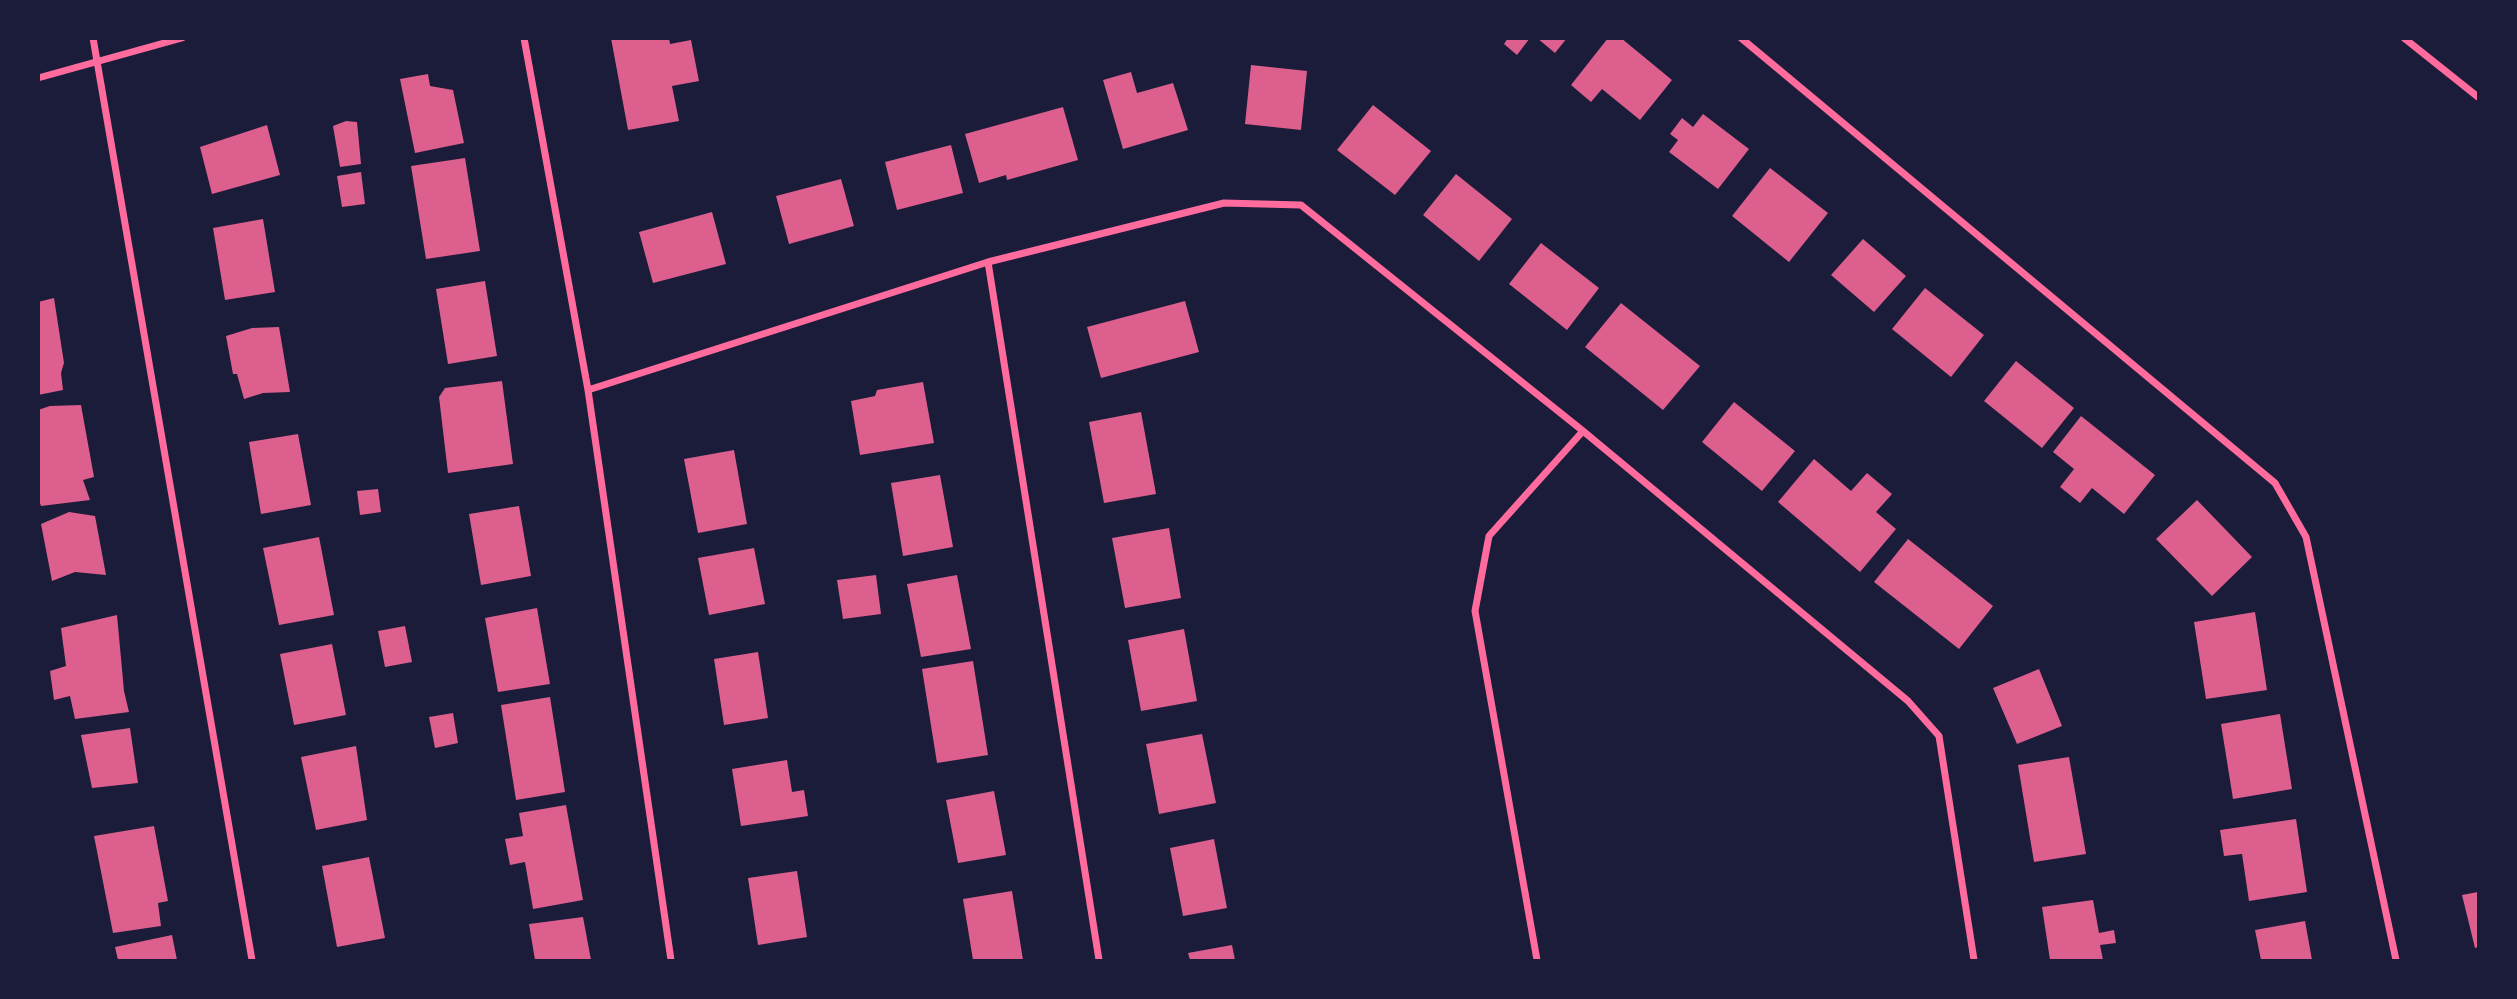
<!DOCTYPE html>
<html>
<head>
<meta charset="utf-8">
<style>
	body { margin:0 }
	#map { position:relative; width:2517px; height:999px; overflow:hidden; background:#1b1b3a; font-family:"Noto Sans",sans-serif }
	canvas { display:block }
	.frame { position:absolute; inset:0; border:40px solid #1b1b3a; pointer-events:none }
</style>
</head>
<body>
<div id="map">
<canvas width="2517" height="999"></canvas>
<div class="frame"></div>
</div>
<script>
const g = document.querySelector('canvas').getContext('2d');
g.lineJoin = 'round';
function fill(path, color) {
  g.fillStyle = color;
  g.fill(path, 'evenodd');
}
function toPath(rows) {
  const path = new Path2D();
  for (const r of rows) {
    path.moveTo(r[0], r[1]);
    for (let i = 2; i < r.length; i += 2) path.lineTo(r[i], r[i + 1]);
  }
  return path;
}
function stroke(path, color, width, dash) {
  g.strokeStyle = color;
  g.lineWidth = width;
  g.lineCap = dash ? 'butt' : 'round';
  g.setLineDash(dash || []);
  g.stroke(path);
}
fill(toPath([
	[611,38,669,38,670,44,691,40,699,81,672,86,679,121,628,130],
	[1508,38,1530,38,1517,55,1504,44],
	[1537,38,1567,38,1555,53],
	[1608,38,1621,38,1672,80,1640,120,1602,89,1591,102,1571,85],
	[1251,65,1307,71,1301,130,1245,124],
	[1131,72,1137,93,1173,83,1188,130,1123,149,1103,80],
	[428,74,430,86,453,90,464,143,415,153,400,79],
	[1373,105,1431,151,1395,195,1337,150],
	[1063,107,1078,160,1007,180,1006,175,979,183,965,134],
	[1703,114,1749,149,1718,189,1669,152,1678,140,1670,134,1682,118,1693,127],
	[346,121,357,122,361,164,340,167,333,126],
	[267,125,280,175,212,194,200,147],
	[951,145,963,193,897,210,885,162],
	[465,158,480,251,426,259,411,166],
	[1770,168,1828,213,1789,262,1732,216],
	[361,172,365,204,342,207,337,176],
	[1456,174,1512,219,1479,261,1423,215],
	[841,179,854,226,789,244,776,196],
	[712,212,726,264,653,283,639,232],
	[263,219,275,292,225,300,213,228],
	[1863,239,1906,276,1874,312,1831,275],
	[1541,243,1599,288,1567,330,1509,284],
	[485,281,497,356,448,364,436,289],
	[1925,288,1984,335,1951,377,1892,329],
	[54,298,64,363,61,373,63,390,38,395,38,302],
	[1185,301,1199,352,1101,378,1087,327],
	[1621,303,1700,366,1663,410,1585,347],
	[279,327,290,392,263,393,244,399,237,374,233,374,226,336,252,328],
	[2016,361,2074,408,2042,448,1984,401],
	[502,381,513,464,448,473,439,397,445,388],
	[923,382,934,443,860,455,851,401,875,396,877,390],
	[1734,402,1795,451,1762,491,1702,442],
	[81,405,94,477,83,480,90,500,41,506,38,497,38,410,50,406],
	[1141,412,1156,494,1104,503,1089,422],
	[2081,416,2155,475,2124,514,2092,488,2080,503,2060,487,2074,469,2053,452],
	[298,434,311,505,261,514,249,442],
	[734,450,747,524,698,533,684,459],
	[1814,459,1851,491,1867,473,1892,494,1876,512,1896,529,1860,572,1778,502],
	[940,475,953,547,903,556,891,483],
	[378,489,381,512,360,515,357,491],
	[2197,500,2252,557,2212,596,2156,539],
	[519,506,531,576,481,585,469,514],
	[69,512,95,516,106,575,75,572,52,581,41,524],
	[1169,528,1181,598,1125,608,1112,538],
	[319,537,334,615,279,625,263,548],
	[1908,539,1993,606,1959,649,1874,582],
	[754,548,765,604,709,615,698,558],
	[876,575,881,614,843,619,837,580],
	[957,575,971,649,921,657,907,584],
	[537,608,550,684,498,692,485,618],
	[2255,612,2267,690,2206,699,2194,622],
	[117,615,124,691,129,712,75,719,70,696,54,700,50,671,66,666,61,628],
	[405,626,412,662,385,667,378,631],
	[1184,629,1197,701,1141,711,1128,640],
	[332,644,346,715,294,725,280,654],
	[758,652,768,718,724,725,714,659],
	[973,661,988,755,937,763,922,669],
	[2039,669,2062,726,2017,744,1993,688],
	[550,697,565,792,516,800,501,705],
	[453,713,458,743,435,748,429,717],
	[2280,714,2292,789,2233,799,2221,724],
	[130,728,138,783,92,788,81,735],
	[1202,734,1216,803,1159,814,1146,744],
	[356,746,367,820,316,830,301,757],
	[2069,757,2086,854,2034,862,2018,765],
	[787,760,792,792,804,790,808,816,741,826,732,769],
	[994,791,1006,855,958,863,946,800],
	[566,805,583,900,533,909,525,862,510,865,505,839,523,836,519,813],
	[2296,819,2307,892,2249,901,2242,854,2224,856,2220,830],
	[154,826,168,901,158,903,161,926,113,933,94,836],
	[1214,839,1227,908,1183,916,1170,848],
	[369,857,385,938,337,947,322,866],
	[797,871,807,937,758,945,748,878],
	[1012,891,1023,960,973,960,963,899],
	[2478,892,2478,947,2475,948,2462,895],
	[2093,900,2099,933,2114,930,2116,943,2100,945,2103,960,2050,960,2042,907],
	[583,917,591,960,535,960,529,924],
	[2305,921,2312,960,2261,960,2255,930],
	[172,935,177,960,118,960,115,947],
	[1232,945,1235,960,1190,960,1188,953]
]), '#dd5f8e');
stroke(toPath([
	[93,38,252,960],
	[524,38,588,390,671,960],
	[1741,38,2275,483,2306,537,2396,960],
	[2404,38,2478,97],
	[38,78,182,38],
	[988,262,1099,960],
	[588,390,988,262,1224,203,1301,205,1583,431,1908,701,1939,736,1974,960],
	[1537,960,1475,611,1489,536,1583,431]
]), '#ff6b9d', 7);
</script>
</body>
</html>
